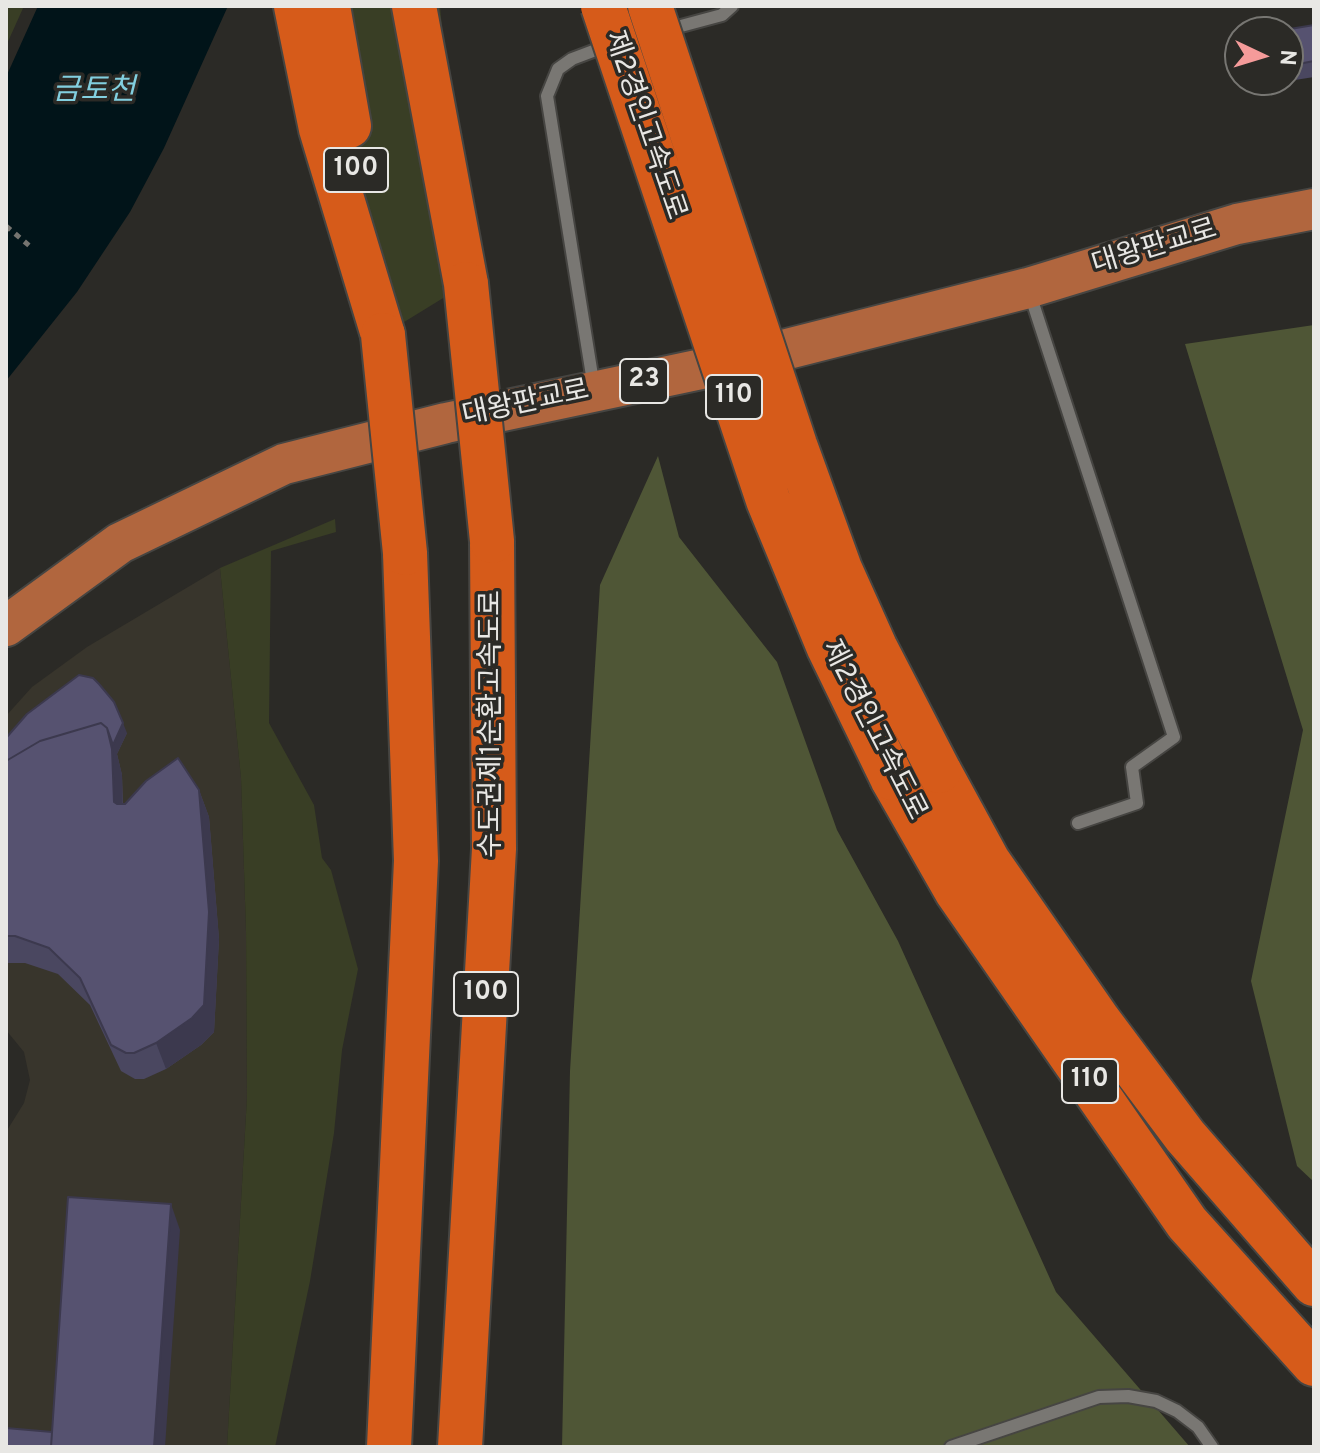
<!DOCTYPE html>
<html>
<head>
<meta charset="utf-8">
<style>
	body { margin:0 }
	#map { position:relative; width:1320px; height:1453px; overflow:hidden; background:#2b2a26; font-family:Overpass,sans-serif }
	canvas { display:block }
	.frame { position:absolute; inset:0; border:8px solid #e8e7e4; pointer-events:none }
	.north { position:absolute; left:1224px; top:16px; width:80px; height:80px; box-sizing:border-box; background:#2b2a26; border:2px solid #777672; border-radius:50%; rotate:94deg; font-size:22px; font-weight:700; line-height:32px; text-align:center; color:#e8e7e4 }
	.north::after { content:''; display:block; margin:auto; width:28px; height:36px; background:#f59b9a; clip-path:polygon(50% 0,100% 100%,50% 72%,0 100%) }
</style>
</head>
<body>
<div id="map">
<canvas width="1320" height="1453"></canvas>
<div class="frame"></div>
<div class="north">N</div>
</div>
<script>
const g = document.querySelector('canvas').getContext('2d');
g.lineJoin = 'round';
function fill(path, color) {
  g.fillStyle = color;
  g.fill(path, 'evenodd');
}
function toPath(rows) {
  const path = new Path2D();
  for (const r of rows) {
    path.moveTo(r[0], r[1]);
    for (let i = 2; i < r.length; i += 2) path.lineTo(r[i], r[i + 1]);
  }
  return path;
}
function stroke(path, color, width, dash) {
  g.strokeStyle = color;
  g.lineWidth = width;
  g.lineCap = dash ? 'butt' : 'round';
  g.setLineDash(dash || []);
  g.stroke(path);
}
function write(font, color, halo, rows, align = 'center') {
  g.font = font + ' Overpass,"Noto Sans KR",sans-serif';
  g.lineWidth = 7;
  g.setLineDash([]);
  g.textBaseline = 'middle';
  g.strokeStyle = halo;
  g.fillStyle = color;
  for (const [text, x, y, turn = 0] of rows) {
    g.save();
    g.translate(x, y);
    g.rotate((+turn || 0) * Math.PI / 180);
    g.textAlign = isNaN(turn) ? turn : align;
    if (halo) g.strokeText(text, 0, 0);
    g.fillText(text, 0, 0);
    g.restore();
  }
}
fill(toPath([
	[220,568,241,778,246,931,247,1097,227,1447,6,1447,6,1132,24,1103,30,1080,24,1052,6,1030,6,716,32,687,87,647]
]), '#38352c');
fill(toPath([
	[6,6,24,6,6,46],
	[296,6,440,6,466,284,383,335],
	[335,519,336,532,271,551,269,723,314,805,322,858,331,870,358,969,342,1050,334,1133,310,1281,275,1447,227,1447,247,1097,246,931,241,778,220,568]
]), '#393e25');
fill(toPath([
	[1314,325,1314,1182,1297,1166,1251,981,1303,730,1185,344],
	[658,456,679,537,777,662,837,830,898,941,1056,1292,1190,1447,562,1447,570,1071,600,585]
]), '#4f5636');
fill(toPath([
	[38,6,228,6,164,148,130,212,77,292,6,381,6,77]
]), '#011419');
const service = toPath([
	[666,30,722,15,732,6],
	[1030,294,1174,737,1132,767,1137,803,1078,823],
	[594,388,547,96,558,69,572,59,609,45],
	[951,1447,1099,1397,1128,1396,1156,1401,1177,1411,1198,1427,1212,1447]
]);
const primary = toPath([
	[6,626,120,543,284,464,446,423,744,360,1028,288,1237,224,1314,209]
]);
const motorway = toPath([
	[296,6,321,129,383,335],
	[328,6,349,126],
	[414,6,466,284],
	[939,771,988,861,1099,1021,1185,1136,1314,1284],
	[892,778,957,892,1187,1223,1314,1364],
	[389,1447,416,861,405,553],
	[460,1447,494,849,492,541]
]);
stroke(service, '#464542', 16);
stroke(primary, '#464542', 44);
stroke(motorway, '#464542', 48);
stroke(toPath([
	[6,226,32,248]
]), '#757470', 5, [6, 6]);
stroke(service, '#797773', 12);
stroke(primary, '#b1663e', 40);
stroke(motorway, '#d65b1a', 44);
const motorwayBridge = toPath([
	[603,6,768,500,829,648,892,778],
	[650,6,795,445,840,569,875,647,939,771],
	[466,284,492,541],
	[383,335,405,553]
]);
stroke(motorwayBridge, '#464542', 48, []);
stroke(motorwayBridge, '#d65b1a', 44);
fill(toPath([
	[1314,25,1314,77,1257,86,1254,80,1288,80,1288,32],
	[127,733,117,754,122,775,123,804,199,790,209,817,219,939,214,1032,201,1045,166,1069,144,1079,135,1079,121,1071,90,1005,58,974,25,963,6,963,6,738]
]), '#4a4760');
fill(toPath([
	[123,723,127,733,117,754,122,775,123,828,114,802,107,728],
	[199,790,209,817,219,939,214,1032,201,1045,166,1069,156,1043],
	[171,1204,180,1230,165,1447,154,1447]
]), '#3c394e');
const building = toPath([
	[1314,25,1314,61,1288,66,1288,32,1272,32,1314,25],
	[79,675,93,678,99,684,114,702,123,723,113,745,107,728,101,723,40,741,6,761,6,738,27,714,79,675],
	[101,723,107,728,112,749,114,802,117,804,125,804,146,781,178,758,199,790,209,912,204,1005,192,1018,156,1043,134,1053,126,1053,111,1045,80,978,49,948,15,936,6,936,6,761,40,741,101,723],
	[68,1197,171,1204,154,1447,51,1447,68,1197],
	[6,1428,52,1432,51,1447,6,1447,6,1428]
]);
fill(building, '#565270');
stroke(building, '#3c394e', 2);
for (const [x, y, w] of [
	[356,170,64],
	[644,381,48],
	[734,397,56],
	[486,994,64],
	[1090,1081,56]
]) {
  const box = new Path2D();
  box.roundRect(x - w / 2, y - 22, w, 44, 6);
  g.fillStyle = '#2b2a26';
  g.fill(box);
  stroke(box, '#e8e7e4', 2);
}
write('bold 26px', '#e8e7e4', null, [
	["100",356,170],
	["23",644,381],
	["110",734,397],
	["100",486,994],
	["110",1090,1081]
]);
write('28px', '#e8e7e4', '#2b2a26', [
	["제2경인고속도로",643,126,71],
	["대왕판교로",1155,249,-17],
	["대왕판교로",526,405,-12],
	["수도권제1순환고속도로",493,724,-90],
	["제2경인고속도로",872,731,63]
]);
write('italic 30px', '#82cfdf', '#2b2a26', [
	["금토천",94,93]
]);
</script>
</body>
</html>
